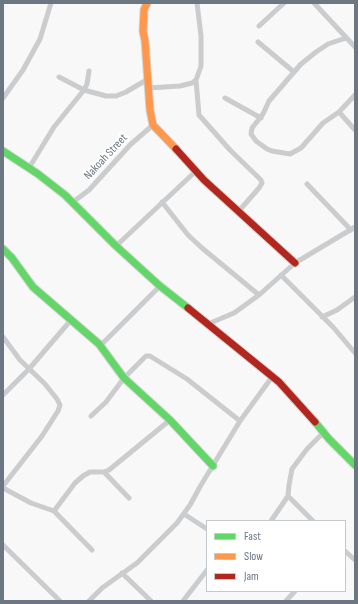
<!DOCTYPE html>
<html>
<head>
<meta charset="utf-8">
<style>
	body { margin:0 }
	#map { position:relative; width:358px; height:604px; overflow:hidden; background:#f8f8f8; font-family:"Sofia Sans Condensed",sans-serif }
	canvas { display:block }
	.frame { position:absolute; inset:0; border:4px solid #6c7784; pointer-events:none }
	.legend { position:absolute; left:206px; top:520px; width:140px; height:72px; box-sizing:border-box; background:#fff; border:1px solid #c4c9ce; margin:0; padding:5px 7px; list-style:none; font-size:12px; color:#6c7784 }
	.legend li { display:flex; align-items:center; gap:8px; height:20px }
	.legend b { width:20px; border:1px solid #c4c9ce }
</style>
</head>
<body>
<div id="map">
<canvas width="358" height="604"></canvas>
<div class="frame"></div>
<ul class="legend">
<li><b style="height:5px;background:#63d668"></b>Fast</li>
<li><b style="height:5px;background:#ff974d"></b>Slow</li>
<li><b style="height:5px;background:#b3261e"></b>Jam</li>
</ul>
</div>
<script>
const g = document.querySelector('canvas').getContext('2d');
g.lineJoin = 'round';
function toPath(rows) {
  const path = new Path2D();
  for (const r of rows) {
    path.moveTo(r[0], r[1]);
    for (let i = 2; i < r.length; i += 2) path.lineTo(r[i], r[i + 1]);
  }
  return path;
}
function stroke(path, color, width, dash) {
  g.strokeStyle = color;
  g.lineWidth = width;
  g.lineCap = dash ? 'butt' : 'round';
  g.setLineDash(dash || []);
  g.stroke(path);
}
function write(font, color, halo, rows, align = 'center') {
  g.font = font + ' "Sofia Sans Condensed",sans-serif';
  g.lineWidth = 4;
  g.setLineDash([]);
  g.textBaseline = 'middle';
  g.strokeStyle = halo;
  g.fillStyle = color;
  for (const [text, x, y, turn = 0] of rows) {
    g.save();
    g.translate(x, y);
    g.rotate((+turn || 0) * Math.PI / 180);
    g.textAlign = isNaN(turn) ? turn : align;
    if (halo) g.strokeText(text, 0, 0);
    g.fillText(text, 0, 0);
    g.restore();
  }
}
const fast = toPath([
	[3,151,38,174,65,195,116,246,160,286,188,308],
	[3,249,12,258,33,287,99,344,124,378,170,420,213,466],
	[315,422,329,439,355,465]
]);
const slow = toPath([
	[147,3,144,10,143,31,145,41,150,110,153,125,176,149]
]);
const jam = toPath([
	[176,149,204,180,295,263],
	[188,308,279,382,315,422]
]);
stroke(fast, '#d4d5d5', 9);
stroke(slow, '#d4d5d5', 9);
stroke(jam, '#d4d5d5', 9);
stroke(toPath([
	[314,3,355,47],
	[259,26,284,3],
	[346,38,328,44,316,52,301,64,269,101,263,114,252,128,251,134,256,141,267,149,272,151,290,154,301,148,323,123,339,112,355,130],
	[258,42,294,72],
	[59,77,84,90,106,96,116,96,126,92,148,79],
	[196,80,199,115,230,150,261,180,262,183,259,188,238,212],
	[148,88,180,86,192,83,196,80,201,66,201,36,197,3],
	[3,98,23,70,40,39,51,3],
	[225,98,261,118],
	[339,112,355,95],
	[29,168,54,127,84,90,87,84,89,71],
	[307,184,351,230],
	[73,202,89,190,131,144,153,125],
	[162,202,188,235,202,248,259,295],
	[116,246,196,171],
	[281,275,333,327,355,353],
	[322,317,337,310,355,297],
	[208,324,234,313,259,295,295,263,355,227],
	[3,337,20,360,45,384,57,399,60,405,58,411,42,436,3,486],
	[100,346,160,286],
	[3,395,29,369,71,320],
	[91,416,106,402,124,378,146,356,150,356,187,379,240,421],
	[104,472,129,498],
	[3,488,31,503,54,511,75,483,83,476,90,472,104,472,109,470,170,420],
	[54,511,92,550],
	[184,514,207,529],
	[271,521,288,496],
	[313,521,288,496,289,485,292,469,307,449,323,433],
	[3,545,60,601],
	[345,551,355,560],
	[122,573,151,601],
	[89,601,102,588,137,563,177,523,190,505,201,485,240,421,272,377],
	[183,601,207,570],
	[286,601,295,591]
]), '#cbccce', 5);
stroke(fast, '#63d668', 7);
stroke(slow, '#ff974d', 7);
stroke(jam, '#b3261e', 7);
write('12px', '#6c7784', '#fff', [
	["Nakoah Street",106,157,-47]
]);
</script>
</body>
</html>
